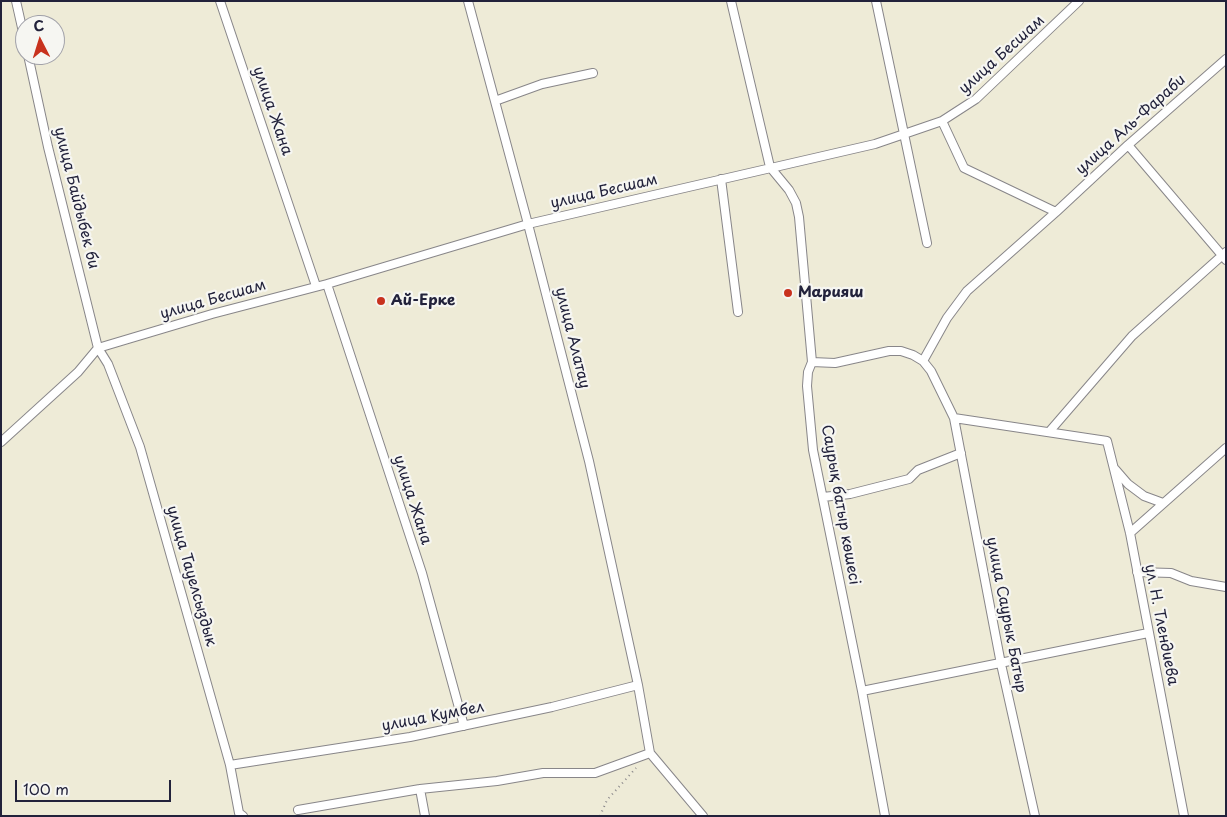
<!DOCTYPE html>
<html>
<head>
<meta charset="utf-8">
<style>
	body { margin:0 }
	#map { position:relative; width:1227px; height:817px; overflow:hidden; background:#eeebd7; font-family:"Playpen Sans",sans-serif }
	canvas { display:block }
	.frame { position:absolute; inset:0; border:2px solid #22223b; pointer-events:none }
	.north { position:absolute; left:15px; top:15px; width:50px; height:50px; box-sizing:border-box; background:#f6f6f2; border:1px solid #a1a1a9; border-radius:50%; rotate:355deg; font-size:14px; font-weight:700; line-height:20px; text-align:center; color:#22223b }
	.north::after { content:''; display:block; margin:auto; width:18px; height:22px; background:#c8321e; clip-path:polygon(50% 0,100% 100%,50% 72%,0 100%) }
	.scale { position:absolute; left:15px; top:780px; width:156px; height:22px; box-sizing:border-box; border:2px solid #22223b; border-top:0; padding-left:6px; font-size:15px; line-height:18px; white-space:nowrap; color:#22223b; -webkit-text-stroke:4px #f6f6f2; paint-order:stroke }
</style>
</head>
<body>
<div id="map">
<canvas width="1227" height="817"></canvas>
<div class="frame"></div>
<div class="north">С</div>
<div class="scale">100 m</div>
</div>
<script>
const g = document.querySelector('canvas').getContext('2d');
g.lineJoin = 'round';
function toPath(rows) {
  const path = new Path2D();
  for (const r of rows) {
    path.moveTo(r[0], r[1]);
    for (let i = 2; i < r.length; i += 2) path.lineTo(r[i], r[i + 1]);
  }
  return path;
}
function stroke(path, color, width, dash) {
  g.strokeStyle = color;
  g.lineWidth = width;
  g.lineCap = dash ? 'butt' : 'round';
  g.setLineDash(dash || []);
  g.stroke(path);
}
function write(font, color, halo, rows, align = 'center') {
  g.font = font + ' "Playpen Sans",sans-serif';
  g.lineWidth = 4.5;
  g.setLineDash([]);
  g.textBaseline = 'middle';
  g.strokeStyle = halo;
  g.fillStyle = color;
  for (const [text, x, y, turn = 0] of rows) {
    g.save();
    g.translate(x, y);
    g.rotate((+turn || 0) * Math.PI / 180);
    g.textAlign = isNaN(turn) ? turn : align;
    if (halo) g.strokeText(text, 0, 0);
    g.fillText(text, 0, 0);
    g.restore();
  }
}
const minor = toPath([
	[16,1,25,41],
	[220,1,316,286],
	[468,1,528,224,589,461,638,685,650,753],
	[731,1,770,167,789,190,796,203,799,217,812,362,808,372,807,386,813,450,862,691,885,816],
	[876,1,927,243],
	[28,55,48,147,98,348,108,364,140,447,230,765,239,813,243,816],
	[495,101,542,84,593,73],
	[942,121,964,168,1056,212],
	[1128,145,1226,260],
	[721,179,738,312],
	[327,284,422,573,464,726],
	[98,348,212,314,327,284,528,224,875,144,942,121,976,99,1079,1],
	[923,361,947,318,967,291,1056,212,1128,145,1226,59],
	[812,362,835,363,889,351,901,351,913,355,923,361,931,371,954,418,1107,441,1130,533,1184,816],
	[954,418,1001,664,1035,816],
	[1049,432,1132,336,1226,252],
	[1,442,78,372,98,348],
	[1115,469,1128,484,1144,496,1163,503],
	[823,497,850,494,909,479,918,470,961,453],
	[1130,533,1226,448],
	[1137,572,1171,573,1191,581,1226,587],
	[862,691,1148,633],
	[650,753,703,816],
	[230,765,410,737,552,707,638,685],
	[420,789,425,816],
	[298,810,420,789,497,781,543,773,595,773,650,753]
]);
stroke(minor, '#888689', 10);
stroke(toPath([
	[600,816,607,800,636,768]
]), '#888689', 2, [1, 4]);
stroke(minor, '#fff', 8);
for (const [x, y, r, color] of [
	[788,293,5,"#c8321e"],
	[381,301,5,"#c8321e"]
]) {
  const dot = new Path2D();
  dot.arc(x, y, r, 0, 2 * Math.PI);
  g.fillStyle = color;
  g.fill(dot);
  stroke(dot, '#f6f6f2', 2);
}
write('15px', '#22223b', '#f6f6f2', [
	["улица Бесшам",1002,55,-42],
	["улица Жана",272,111,71],
	["улица Аль-Фараби",1131,125,-42],
	["улица Бесшам",604,192,-13],
	["улица Байдыбек би",76,198,76],
	["улица Бесшам",213,300,-16],
	["улица Алатау",572,338,76],
	["улица Жана",412,500,72],
	["Саурық батыр көшесі",840,505,80],
	["улица Тауелсыздык",191,576,74],
	["улица Саурык Батыр",1006,615,79],
	["ул. Н. Тлендиева",1161,625,79],
	["улица Кумбел",433,717,-11]
]);
write('bold 15px', '#22223b', '#f6f6f2', [
	["Марияш",798,293],
	["Ай-Ерке",391,301]
], 'left');
</script>
</body>
</html>
